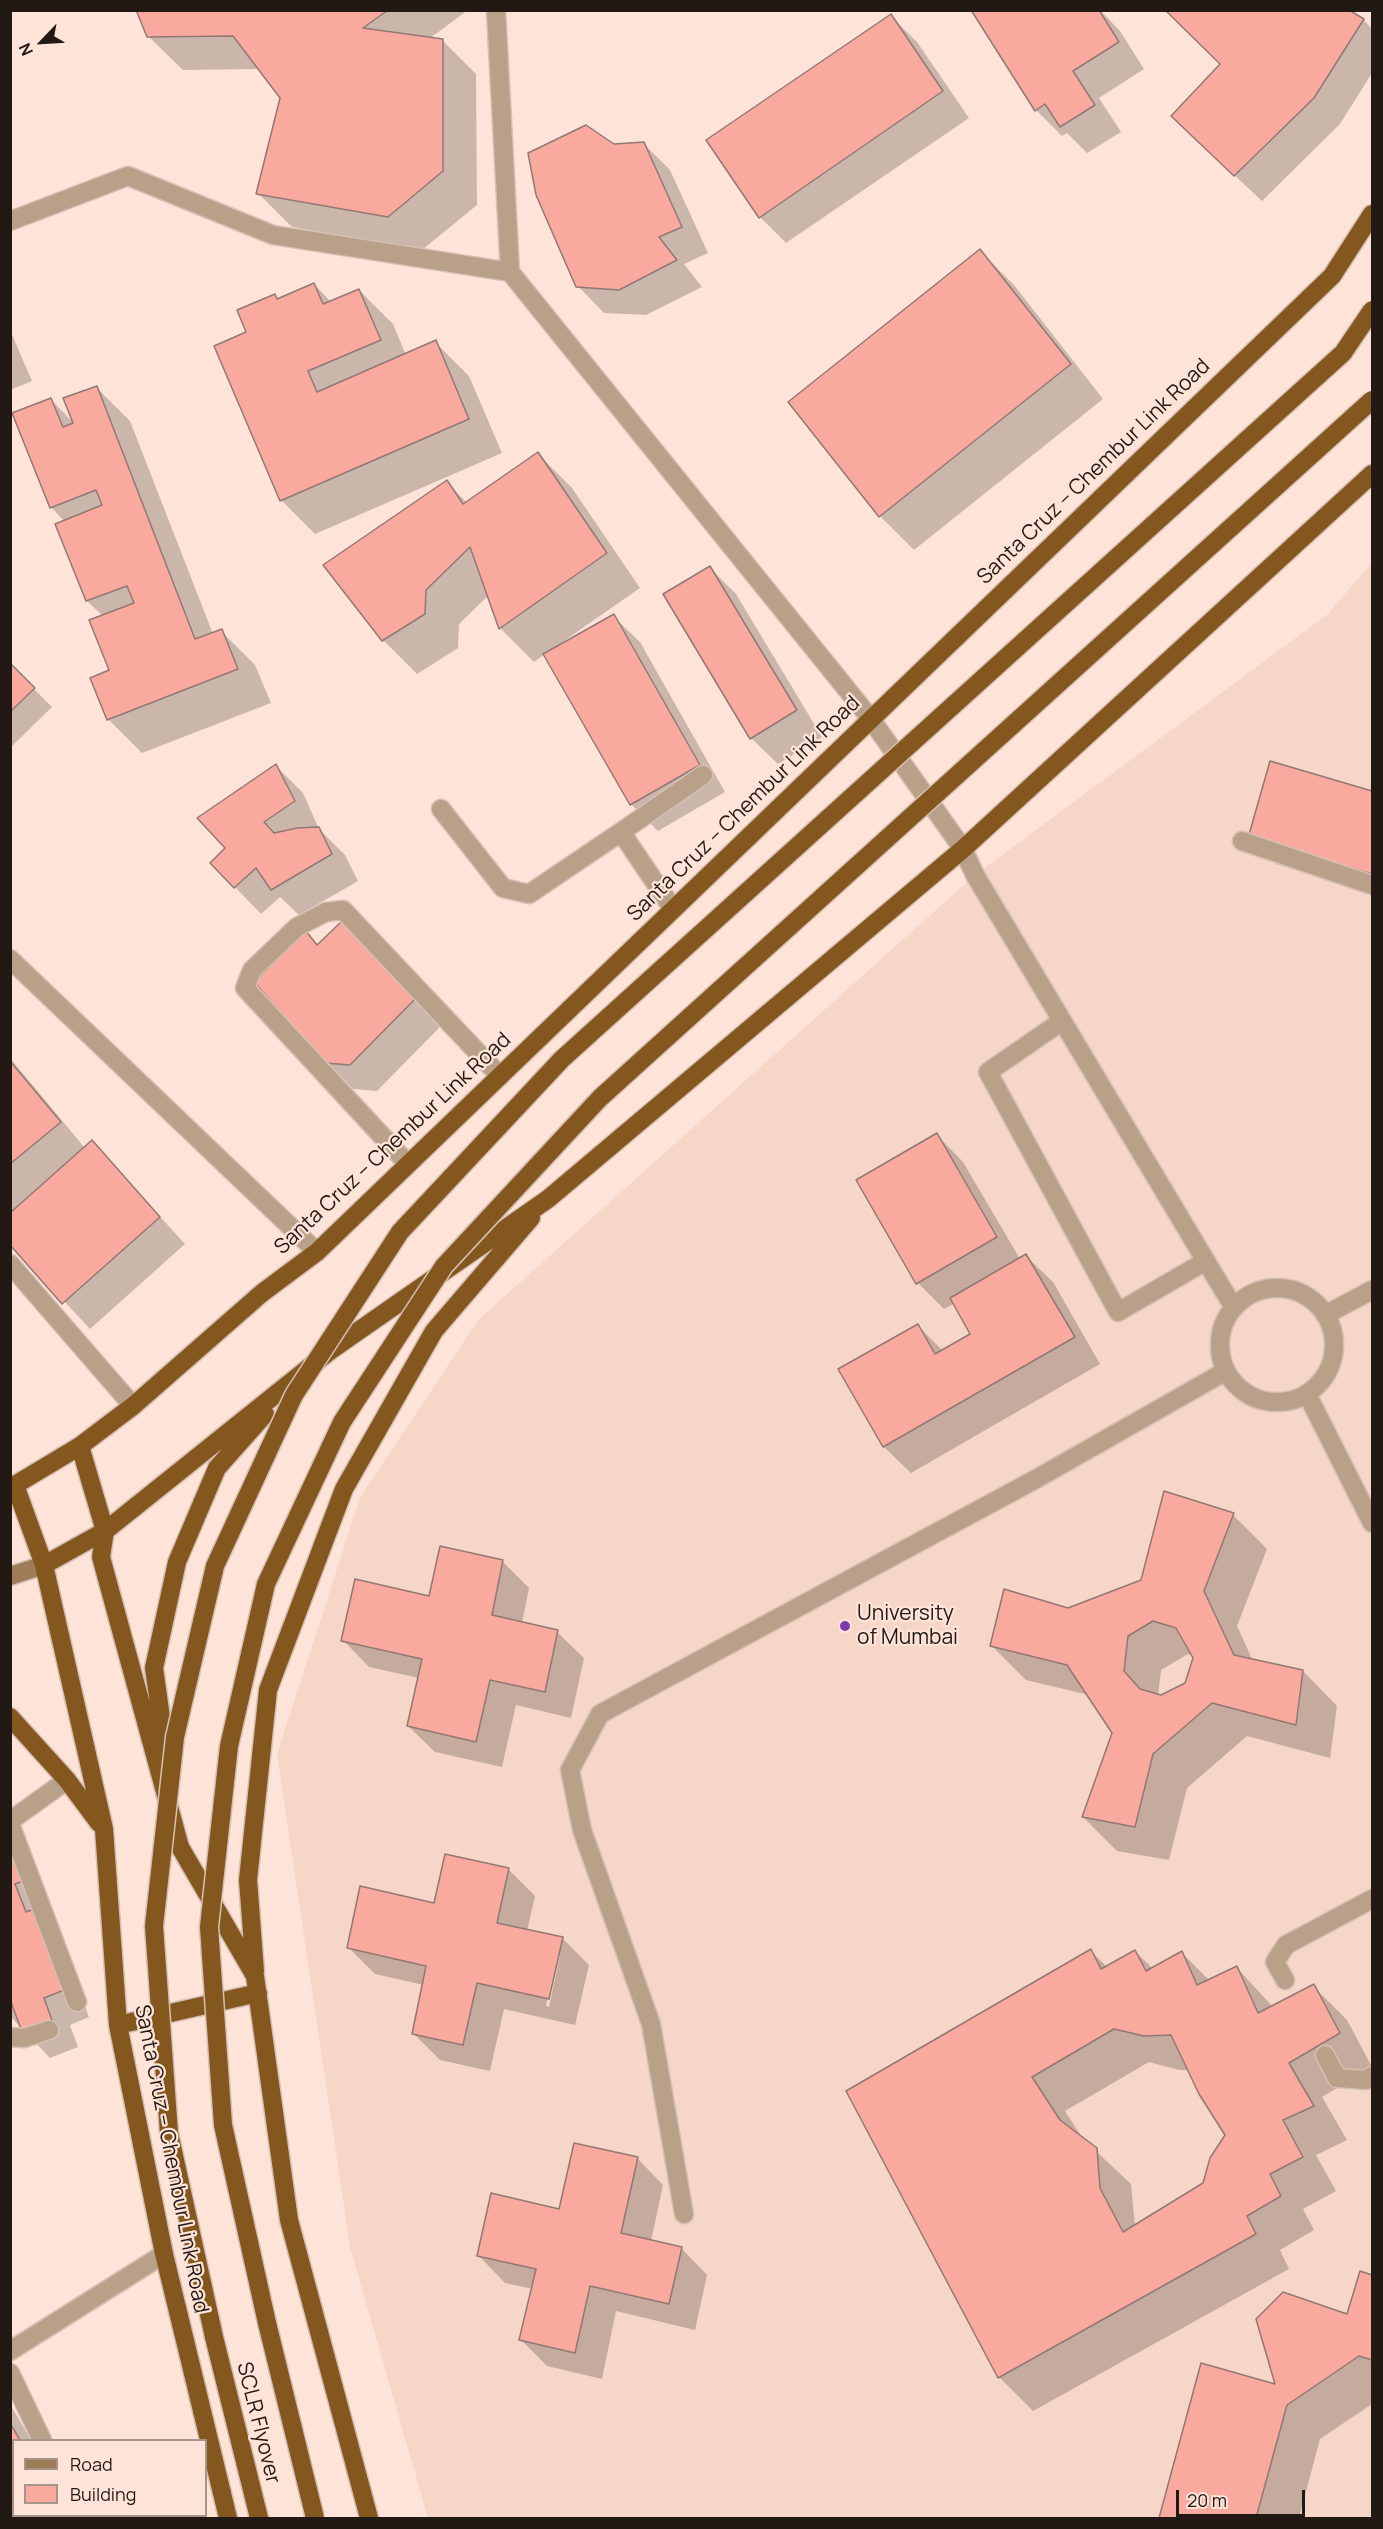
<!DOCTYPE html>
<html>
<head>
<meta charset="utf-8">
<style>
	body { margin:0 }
	#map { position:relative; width:1383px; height:2529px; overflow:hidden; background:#fee4d8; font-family:Manrope,sans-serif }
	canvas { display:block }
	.frame { position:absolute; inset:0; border:12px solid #221915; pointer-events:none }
	.legend { position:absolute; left:12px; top:2439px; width:195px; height:78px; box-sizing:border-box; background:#fee4d8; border:2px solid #a6938a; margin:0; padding:8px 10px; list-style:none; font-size:18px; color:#221915 }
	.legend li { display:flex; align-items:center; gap:12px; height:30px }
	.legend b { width:30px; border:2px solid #a6938a }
	.north { position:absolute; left:12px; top:12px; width:60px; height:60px; -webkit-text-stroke:4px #fee4d8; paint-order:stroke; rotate:245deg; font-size:16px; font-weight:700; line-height:24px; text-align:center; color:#221915 }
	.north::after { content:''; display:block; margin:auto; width:21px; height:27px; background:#221915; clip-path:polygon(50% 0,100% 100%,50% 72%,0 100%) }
	.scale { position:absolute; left:1176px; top:2490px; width:129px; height:27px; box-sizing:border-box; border:3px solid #221915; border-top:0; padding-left:8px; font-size:18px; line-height:21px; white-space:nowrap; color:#221915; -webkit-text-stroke:4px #fee4d8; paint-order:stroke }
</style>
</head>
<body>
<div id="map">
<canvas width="1383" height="2529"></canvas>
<div class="frame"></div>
<ul class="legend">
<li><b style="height:8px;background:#9f7c58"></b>Road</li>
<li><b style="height:16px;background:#faa99e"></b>Building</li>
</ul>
<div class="north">N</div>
<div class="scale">20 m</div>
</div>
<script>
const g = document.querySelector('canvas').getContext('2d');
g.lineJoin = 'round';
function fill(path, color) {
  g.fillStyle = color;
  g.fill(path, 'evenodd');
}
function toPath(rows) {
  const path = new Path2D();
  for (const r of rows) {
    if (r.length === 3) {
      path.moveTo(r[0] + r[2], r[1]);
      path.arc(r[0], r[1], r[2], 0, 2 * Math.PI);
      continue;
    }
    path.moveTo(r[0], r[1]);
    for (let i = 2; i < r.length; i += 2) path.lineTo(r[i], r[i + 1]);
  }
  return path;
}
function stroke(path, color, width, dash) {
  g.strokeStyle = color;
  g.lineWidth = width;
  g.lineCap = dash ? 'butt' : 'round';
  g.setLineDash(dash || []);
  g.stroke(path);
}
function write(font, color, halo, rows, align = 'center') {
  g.font = font + ' Manrope,sans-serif';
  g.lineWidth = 4.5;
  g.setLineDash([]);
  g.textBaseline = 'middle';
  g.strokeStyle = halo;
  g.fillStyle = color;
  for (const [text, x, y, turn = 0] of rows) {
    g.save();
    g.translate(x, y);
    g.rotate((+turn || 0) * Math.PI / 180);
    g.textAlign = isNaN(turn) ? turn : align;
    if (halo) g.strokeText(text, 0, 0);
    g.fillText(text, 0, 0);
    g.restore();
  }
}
fill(toPath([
	[1372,562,1372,2518,428,2518,350,2247,277,1754,360,1498,478,1320,975,875,1328,614]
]), '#f6d6c6');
fill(toPath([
	[138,10,468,10,429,39,442,40,476,74,477,205,422,250,292,227,258,193,282,98,260,69,183,70,148,36],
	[973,10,1100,10,1120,31,1144,69,1099,98,1121,132,1087,153,1067,133,1062,136,1036,110],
	[1346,10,1364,20,1372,29,1372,73,1340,124,1262,201,1199,142,1222,64],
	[891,16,917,42,969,118,786,243,760,217],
	[644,144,670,170,708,253,684,264,702,287,646,315,604,313,578,286,613,145],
	[980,251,1014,285,1103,399,914,550,880,516],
	[314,284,331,302,359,290,393,324,406,355,435,342,469,376,502,453,315,534,281,500,248,333,274,295,278,300],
	[10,330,32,381,10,390],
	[96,387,130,421,213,634,221,631,255,665,271,703,142,753,108,719,111,671,103,616,87,601,57,525,65,522,51,507,51,400,75,424],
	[538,454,572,488,640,588,561,643,562,645,613,616,640,642,725,792,658,831,631,804,545,654,534,662,500,628,489,595,459,624,458,648,417,674,383,640,447,482,467,503],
	[710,568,736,594,822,737,778,764,751,738],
	[10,665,52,707,10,748],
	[1271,763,1372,792,1372,892,1276,864,1250,837],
	[276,766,303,793,319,829,345,855,358,881,299,915,280,897,261,914,212,863,228,848],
	[342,923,442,1025,377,1091,353,1089,326,1062,306,933,319,946],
	[10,1058,85,1148,92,1142,185,1244,90,1329,10,1243],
	[937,1135,963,1162,1020,1259,1026,1256,1053,1282,1100,1364,911,1473,884,1447,840,1370,918,1326,943,1351,972,1334,955,1303,944,1309,918,1283],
	[1233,1515,1267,1549,1237,1626,1253,1661,1303,1671,1337,1706,1330,1758,1247,1736,1187,1788,1169,1860,1117,1851,1083,1817,1113,1732,1089,1695,1026,1680,992,1646,1068,1609,1142,1581],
	[1188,1654,1193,1656,1187,1684,1158,1696,1161,1670],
	[441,1548,503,1562,529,1588,522,1623,557,1632,584,1658,571,1718,516,1705,502,1767,435,1752,408,1726,419,1678,369,1667,343,1640,430,1598],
	[10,1857,60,1937,89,2017,70,2025,78,2047,50,2058,10,2016],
	[508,1869,535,1896,527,1931,562,1938,589,1965,575,2025,504,2009,490,2071,440,2060,413,2033,424,1985,375,1974,348,1947],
	[557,1956,560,1956,549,2007,546,2006],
	[1091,1951,1107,1967,1135,1951,1153,1969,1182,1953,1210,1981,1237,1968,1273,2007,1313,1986,1347,2020,1372,2067,1322,2097,1347,2140,1316,2155,1336,2191,1303,2209,1314,2230,1280,2250,1289,2269,1033,2411,999,2377,848,2092],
	[1149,2062,1179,2070,1189,2070,1227,2135,1204,2184,1135,2226,1131,2184,1083,2139,1065,2111],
	[637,2158,663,2185,651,2241,681,2248,707,2275,695,2330,616,2311,602,2379,547,2366,521,2340,533,2289,505,2283,479,2256,560,2211],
	[1361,2273,1372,2276,1372,2404,1320,2439,1299,2518,1161,2518,1202,2365,1277,2386,1348,2316],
	[10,2404,31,2440,14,2440,14,2516,72,2516,73,2518,10,2518]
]), '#0003');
const building = toPath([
	[136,10,388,10,363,28,443,39,443,171,388,217,256,194,280,98,233,36,147,37,136,10],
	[971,10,1099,10,1119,42,1073,71,1095,105,1060,127,1045,104,1035,111,971,10],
	[1165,10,1349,10,1364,19,1314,98,1234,176,1171,116,1220,64,1165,10],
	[891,14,943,91,759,218,706,140,891,14],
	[586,125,614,144,644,142,682,227,659,237,677,260,619,290,576,287,536,195,528,153,586,125],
	[980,249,1071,364,879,517,788,402,980,249],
	[314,283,323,304,359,289,381,340,308,371,317,392,436,340,469,419,280,501,214,346,246,332,237,310,275,294,277,299,314,283],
	[97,386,195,639,222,629,238,669,107,720,90,678,109,670,89,620,134,603,127,586,86,601,55,524,102,505,96,490,50,508,12,413,51,398,63,427,73,423,63,398,97,386],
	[538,452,607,553,499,629,470,547,426,590,425,614,382,641,323,565,447,480,463,504,538,452],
	[710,566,797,710,750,739,663,594,710,566],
	[614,614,700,765,630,805,543,654,614,614],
	[10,663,35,688,10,712,10,663],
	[1270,761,1372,791,1372,874,1248,838,1270,761],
	[276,764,295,801,264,822,274,833,297,828,319,827,332,854,271,890,256,868,234,888,210,863,225,848,197,818,276,764],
	[342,921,416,998,350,1065,325,1063,254,982,306,931,317,945,342,921],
	[10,1061,61,1122,10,1164,10,1061],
	[937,1133,997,1237,916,1284,856,1180,937,1133],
	[92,1140,160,1217,62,1304,10,1245,10,1213,92,1140],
	[1026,1254,1075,1337,883,1447,838,1369,918,1324,935,1354,970,1334,950,1298,1026,1254],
	[1164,1491,1234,1513,1204,1591,1234,1655,1303,1670,1296,1725,1212,1703,1153,1754,1135,1827,1082,1817,1112,1733,1067,1665,990,1646,1004,1589,1068,1608,1141,1580,1164,1491],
	[1153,1621,1176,1628,1193,1658,1185,1683,1161,1695,1140,1689,1124,1671,1128,1636,1153,1621],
	[440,1546,503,1560,492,1615,558,1630,545,1692,490,1680,476,1742,407,1726,422,1659,341,1641,355,1579,429,1596,440,1546],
	[14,1854,23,1881,15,1884,26,1912,34,1909,64,1990,44,1998,52,2020,22,2032,10,1999,10,1855,14,1854],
	[445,1854,509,1868,497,1923,563,1937,549,1999,477,1983,463,2045,412,2034,426,1966,347,1948,360,1886,434,1903,445,1854],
	[1091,1949,1101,1969,1135,1950,1146,1971,1182,1951,1197,1985,1237,1966,1258,2013,1314,1984,1340,2033,1289,2063,1314,2106,1283,2120,1303,2157,1270,2174,1281,2196,1247,2216,1256,2234,998,2378,846,2091,1091,1949],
	[1114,2029,1144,2036,1171,2035,1199,2094,1225,2135,1210,2158,1203,2183,1123,2232,1100,2188,1097,2148,1060,2120,1032,2077,1114,2029],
	[574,2143,638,2157,621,2233,682,2247,669,2304,590,2286,575,2353,519,2340,536,2269,477,2256,491,2193,559,2209,574,2143],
	[1360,2271,1372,2275,1372,2360,1359,2356,1287,2405,1256,2518,1159,2518,1201,2363,1275,2384,1256,2319,1283,2292,1347,2314,1360,2271],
	[10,2423,20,2440,14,2440,14,2516,61,2516,62,2518,10,2518,10,2423]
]);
fill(building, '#faa99e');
stroke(building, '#917874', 1.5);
const service = toPath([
	[1242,841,1372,885],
	[963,849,975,875,1234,1308],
	[1062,1021,988,1072,1118,1312,1206,1261],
	[408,1164,245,988,252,970,297,927,326,912,343,910,500,1076],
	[10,1264,133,1406],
	[1277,1345,57],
	[1325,1315,1372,1290],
	[1307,1394,1372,1523],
	[1285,1980,1275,1962,1286,1945,1372,1899],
	[1325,2055,1337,2078,1366,2080,1372,2076],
	[684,2214,651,2024,582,1830,570,1770,600,1714,1036,1479,1226,1371]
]);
const minor = toPath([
	[496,10,510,272],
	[10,221,128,176,273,235,510,272,870,718,963,849],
	[441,809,503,888,529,894,621,832,673,909],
	[621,832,703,775],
	[10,959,317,1252],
	[10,1821,67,1780],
	[10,1824,77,2002],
	[10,2037,24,2038,49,2030],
	[10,2351,164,2254],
	[10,2373,42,2440],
	[72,2518,73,2516]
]);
const secondary = toPath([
	[10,1576,44,1565]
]);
const trunk = toPath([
	[44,1565,105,1531,80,1446],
	[10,1717,67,1780,99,1823],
	[168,1767,154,1668,177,1562,217,1468,265,1414],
	[255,1971,248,1880,268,1690,344,1489,434,1331,531,1218],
	[118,2025,258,1993],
	[214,2337,259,2518],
	[228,2518,164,2254,118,2025,104,1829,44,1565,15,1485,80,1446,133,1406,262,1293,317,1252,1332,276,1372,214],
	[369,2518,289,2220,255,1976,180,1847,101,1557,105,1531,331,1350,548,1199,963,849,1372,474]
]);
stroke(service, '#d6bfb5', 21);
stroke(minor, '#d6bfb5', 21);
stroke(secondary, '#d6bfb5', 21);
stroke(trunk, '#d6bfb5', 21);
stroke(service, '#b8a188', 18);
stroke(minor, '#b8a188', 18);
stroke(secondary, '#9f7c58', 18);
stroke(trunk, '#84571e', 18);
const trunkBridge = toPath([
	[214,2337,169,2133,154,1926,175,1737,215,1566,294,1395,400,1232,562,1059,1343,353,1372,310],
	[315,2518,267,2323,223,2125,209,1927,229,1746,266,1584,342,1422,444,1266,600,1098,1372,400]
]);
stroke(trunkBridge, '#d6bfb5', 21, []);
stroke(trunkBridge, '#84571e', 18);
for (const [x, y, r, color] of [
	[845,1626,6,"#7f39ac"]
]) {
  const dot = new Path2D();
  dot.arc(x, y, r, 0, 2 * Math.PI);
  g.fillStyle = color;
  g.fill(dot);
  stroke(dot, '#fee4d8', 2);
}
write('21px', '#221915', '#fee4d8', [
	["Santa Cruz – Chembur Link Road",1094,472,-44],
	["Santa Cruz – Chembur Link Road",744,809,-44],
	["Santa Cruz – Chembur Link Road",393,1144,-43],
	["Santa Cruz – Chembur Link Road",171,2159,79],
	["SCLR Flyover",258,2423,76]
]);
write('21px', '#221915', '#fee4d8', [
	["University",857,1614],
	["of Mumbai",857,1638]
], 'left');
</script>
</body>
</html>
